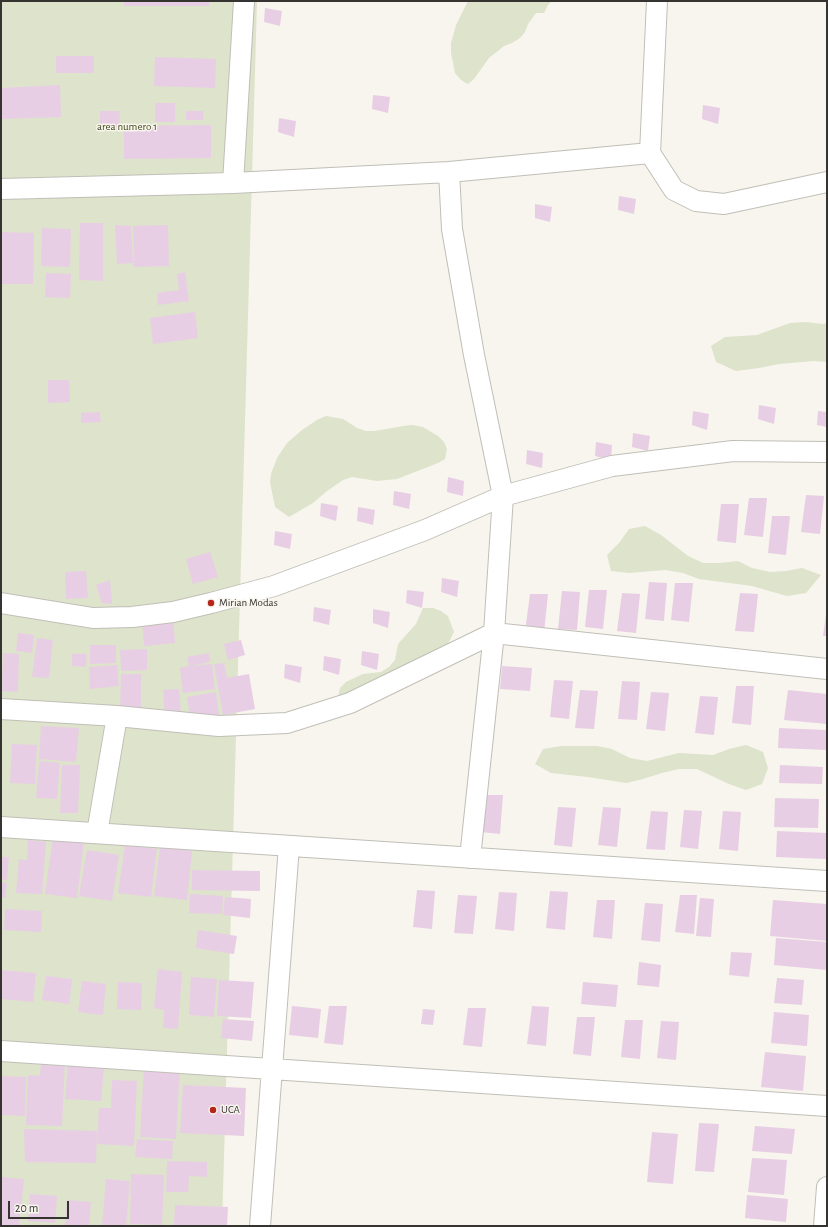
<!DOCTYPE html>
<html>
<head>
<meta charset="utf-8">
<style>
	body { margin:0 }
	#map { position:relative; width:828px; height:1227px; overflow:hidden; background:#f7f5ed; font-family:"Alegreya Sans",sans-serif }
	canvas { display:block }
	.frame { position:absolute; inset:0; border:2px solid #353431; pointer-events:none }
	.scale { position:absolute; left:8px; top:1201px; width:61px; height:18px; box-sizing:border-box; border:2px solid #353431; border-top:0; padding-left:5px; font-size:12px; line-height:14px; white-space:nowrap; color:#353431; -webkit-text-stroke:3px #f7f5ed; paint-order:stroke }
</style>
</head>
<body>
<div id="map">
<canvas width="828" height="1227"></canvas>
<div class="frame"></div>
<div class="scale">20 m</div>
</div>
<script>
const g = document.querySelector('canvas').getContext('2d');
g.lineJoin = 'round';
function fill(path, color) {
  g.fillStyle = color;
  g.fill(path, 'evenodd');
}
function toPath(rows) {
  const path = new Path2D();
  for (const r of rows) {
    path.moveTo(r[0], r[1]);
    for (let i = 2; i < r.length; i += 2) path.lineTo(r[i], r[i + 1]);
  }
  return path;
}
function stroke(path, color, width, dash) {
  g.strokeStyle = color;
  g.lineWidth = width;
  g.lineCap = dash ? 'butt' : 'round';
  g.setLineDash(dash || []);
  g.stroke(path);
}
function write(font, color, halo, rows, align = 'center') {
  g.font = font + ' "Alegreya Sans",sans-serif';
  g.lineWidth = 3;
  g.setLineDash([]);
  g.textBaseline = 'middle';
  g.strokeStyle = halo;
  g.fillStyle = color;
  for (const [text, x, y, turn = 0] of rows) {
    g.save();
    g.translate(x, y);
    g.rotate((+turn || 0) * Math.PI / 180);
    g.textAlign = isNaN(turn) ? turn : align;
    if (halo) g.strokeText(text, 0, 0);
    g.fillText(text, 0, 0);
    g.restore();
  }
}
fill(toPath([
	[1,1,257,1,222,1226,1,1226],
	[468,1,552,1,548,5,544,13,536,13,528,24,525,32,520,38,512,43,504,46,489,58,474,79,468,84,461,80,455,73,451,53,451,43,456,25],
	[806,322,823,324,827,323,827,362,814,361,779,364,759,368,736,371,716,362,711,346,725,337,757,335,790,323],
	[326,416,343,419,357,428,366,431,375,431,403,426,412,425,423,427,438,436,444,442,447,449,445,459,438,463,397,479,377,481,352,477,343,480,327,491,313,503,289,517,275,507,270,482,271,474,277,458,287,443,302,430,317,420],
	[645,526,661,535,688,556,703,563,719,563,738,561,752,568,770,572,786,571,802,568,821,575,806,593,787,596,752,586,699,579,683,573,665,570,629,573,611,571,607,555,619,543,629,529],
	[423,608,433,608,441,611,448,616,454,632,446,648,411,673,338,697,340,688,346,682,363,674,381,672,389,667,395,660,398,644,416,624],
	[746,745,763,752,768,768,762,784,746,790,729,784,697,769,679,769,662,773,643,779,626,783,588,777,551,773,535,764,543,749,562,746,597,746,612,749,630,758,647,761,679,753,713,755,729,749]
]), '#dee3cb');
fill(toPath([
	[124,1,209,1,209,6,124,6],
	[265,8,282,11,280,26,264,22],
	[56,56,94,56,94,73,56,73],
	[155,57,216,59,215,88,154,86],
	[60,85,61,117,1,119,1,88],
	[373,95,390,97,388,113,372,109],
	[155,103,175,103,175,122,155,122],
	[703,105,720,108,718,124,702,119],
	[100,111,120,111,119,129,100,129],
	[186,111,203,111,203,120,186,120],
	[279,118,296,121,294,137,278,132],
	[211,125,211,158,124,159,124,126],
	[619,196,636,199,634,214,618,210],
	[535,204,552,207,550,222,535,218],
	[80,223,103,223,103,281,79,280],
	[115,225,131,226,133,263,117,264],
	[168,225,169,266,134,267,133,226],
	[42,228,71,229,70,267,41,266],
	[1,232,34,233,33,284,1,284],
	[185,272,189,301,158,305,157,293,179,290,177,274],
	[46,273,71,274,70,298,45,297],
	[195,312,198,338,153,344,150,318],
	[48,380,69,380,70,402,48,403],
	[759,405,776,408,774,424,758,419],
	[693,411,709,414,707,430,692,425],
	[818,411,827,412,827,427,817,425],
	[100,412,101,422,81,423,81,413],
	[633,433,650,436,648,451,632,447],
	[596,442,612,445,611,460,595,456],
	[527,450,543,453,542,468,526,464],
	[448,477,464,481,463,496,447,492],
	[394,491,411,494,409,509,393,505],
	[806,495,824,496,820,534,801,532],
	[749,498,767,498,763,537,744,535],
	[321,503,338,506,336,521,320,516],
	[721,504,739,504,736,543,717,541],
	[358,507,375,510,373,525,357,521],
	[772,516,790,516,786,555,768,553],
	[275,531,292,534,290,549,274,545],
	[210,552,218,577,193,584,186,559],
	[86,571,88,598,66,599,65,572],
	[442,578,459,581,457,597,441,592],
	[110,580,112,604,102,603,96,585],
	[649,582,667,583,664,621,645,619],
	[675,583,693,583,689,622,671,620],
	[407,590,424,592,422,608,406,603],
	[589,590,607,590,603,629,585,627],
	[562,591,580,592,577,630,558,629],
	[622,593,640,594,636,633,617,631],
	[740,593,758,594,754,632,735,631],
	[530,594,548,594,544,633,525,631],
	[314,607,331,610,329,625,313,621],
	[373,609,390,612,388,628,373,623],
	[826,614,827,614,827,636,823,636],
	[173,617,175,643,144,646,142,620],
	[18,633,34,635,32,653,16,651],
	[37,638,53,640,49,678,32,677],
	[241,640,245,655,228,660,224,644],
	[90,645,116,645,116,663,90,664],
	[147,649,147,670,121,671,120,650],
	[362,651,379,654,377,670,361,665],
	[3,653,19,654,18,692,2,691],
	[209,653,210,662,191,666,212,664,215,689,183,693,180,668,189,666,187,657],
	[72,654,87,654,86,667,72,666],
	[324,656,341,659,339,675,323,670],
	[224,663,227,678,249,674,255,709,223,715,214,664],
	[285,664,302,667,300,683,284,678],
	[117,665,119,686,90,689,89,667],
	[502,666,532,668,530,691,500,689],
	[121,674,141,674,141,713,120,713],
	[554,680,573,681,569,719,550,717],
	[622,681,640,682,637,720,618,719],
	[736,686,754,686,751,725,732,723],
	[179,689,181,717,165,718,163,690],
	[580,690,598,691,594,729,575,728],
	[788,690,827,694,827,724,784,720],
	[216,692,219,715,191,720,187,697],
	[651,692,669,693,665,731,646,729],
	[700,696,718,697,714,735,695,733],
	[41,726,79,728,76,762,39,759],
	[779,728,827,730,827,750,778,748],
	[12,744,37,745,35,784,10,783],
	[39,761,60,763,57,799,36,798],
	[62,765,80,765,78,813,60,813],
	[780,765,823,767,822,784,779,783],
	[486,795,503,795,500,834,481,832],
	[775,798,819,799,818,828,774,827],
	[558,807,576,808,572,847,554,845],
	[603,807,621,808,617,847,598,845],
	[684,810,702,811,698,849,680,847],
	[651,811,668,812,665,850,646,849],
	[723,811,741,812,738,851,719,849],
	[777,831,827,833,827,859,776,857],
	[53,837,84,841,77,898,45,894],
	[28,840,46,842,42,894,16,893,19,859,27,860],
	[125,845,157,849,151,897,118,893],
	[160,847,192,851,187,900,154,896],
	[87,850,119,855,112,901,79,896],
	[1,857,9,857,7,880,1,879],
	[192,870,260,871,260,891,192,890],
	[1,882,7,883,5,898,1,897],
	[417,890,435,891,432,929,413,927],
	[550,891,568,892,565,930,546,928],
	[499,892,517,893,514,931,495,929],
	[190,894,223,896,222,914,189,913],
	[458,895,477,896,473,934,454,933],
	[680,895,697,895,694,934,675,932],
	[225,897,251,899,250,918,223,915],
	[700,898,714,899,711,937,696,936],
	[597,900,615,900,612,939,593,937],
	[773,900,827,904,827,941,770,936],
	[645,903,663,904,660,942,641,940],
	[5,909,42,911,41,932,4,930],
	[198,930,237,936,234,954,196,948],
	[776,938,827,942,827,970,774,965],
	[731,952,752,953,749,977,729,975],
	[639,962,661,965,659,987,637,985],
	[158,969,182,972,178,1029,163,1028,164,1010,154,1008],
	[1,970,36,973,33,1002,1,999],
	[46,976,72,979,69,1004,42,1000],
	[191,977,217,979,214,1017,189,1015],
	[777,978,804,980,802,1005,774,1003],
	[219,980,254,982,251,1018,217,1016],
	[82,981,106,984,103,1015,78,1012],
	[118,982,142,983,141,1010,117,1009],
	[583,982,618,985,616,1007,581,1004],
	[292,1006,321,1009,318,1038,289,1035],
	[329,1006,347,1006,343,1045,324,1043],
	[532,1006,549,1007,546,1046,527,1044],
	[468,1008,486,1008,482,1047,463,1045],
	[423,1009,435,1010,433,1025,421,1024],
	[774,1012,809,1015,807,1046,771,1043],
	[577,1017,595,1017,591,1056,573,1054],
	[223,1019,254,1021,252,1041,221,1038],
	[625,1020,643,1020,640,1059,621,1057],
	[661,1021,679,1022,676,1060,657,1058],
	[765,1052,806,1056,803,1091,761,1087],
	[41,1062,65,1063,62,1126,26,1125,28,1075,40,1076],
	[68,1064,104,1067,101,1101,65,1099],
	[144,1066,180,1067,176,1139,140,1137],
	[1,1076,26,1077,25,1116,1,1115],
	[112,1080,137,1081,134,1146,97,1144,99,1108,111,1108],
	[183,1085,246,1088,244,1136,180,1133],
	[699,1123,719,1124,714,1172,695,1171],
	[755,1126,795,1129,792,1154,752,1151],
	[24,1129,97,1131,96,1163,25,1162],
	[652,1132,678,1134,673,1184,647,1182],
	[137,1139,173,1141,172,1159,135,1157],
	[752,1158,787,1160,784,1195,748,1192],
	[167,1161,207,1162,207,1177,189,1176,188,1192,166,1192],
	[131,1174,164,1175,162,1225,130,1224],
	[1,1177,24,1179,19,1226,1,1226],
	[106,1179,130,1181,126,1226,102,1226],
	[30,1194,57,1196,55,1223,28,1221],
	[747,1195,788,1199,786,1222,745,1218],
	[67,1200,91,1202,89,1226,65,1226],
	[175,1205,228,1207,227,1226,174,1226]
]), '#e8cee4');
const street = toPath([
	[650,153,657,1],
	[449,172,452,229,474,355,503,496,494,633,470,858],
	[233,183,244,1],
	[1,189,233,183,449,172,650,153,674,190,696,201,724,204,827,182],
	[1,603,93,618,132,617,173,612,211,603,274,586,425,530,503,496,612,466,733,451,827,452],
	[1,709,117,716,219,726,287,723,350,703,494,633,827,669],
	[1,827,827,881],
	[97,833,117,716],
	[1,1051,827,1106],
	[260,1226,289,846],
	[824,1226,827,1187]
]);
stroke(street, '#c0bfb7', 22);
stroke(street, '#fff', 20);
for (const [x, y, r, color] of [
	[211,603,4,"#b5271b"],
	[213,1110,4,"#b5271b"]
]) {
  const dot = new Path2D();
  dot.arc(x, y, r, 0, 2 * Math.PI);
  g.fillStyle = color;
  g.fill(dot);
  stroke(dot, '#f7f5ed', 1.5);
}
write('11px', '#454c1c', '#f7f5ed', [
	["area numero 1",127,127]
]);
write('11px', '#353431', '#f7f5ed', [
	["Mirian Modas",219,603],
	["UCA",221,1110]
], 'left');
</script>
</body>
</html>
